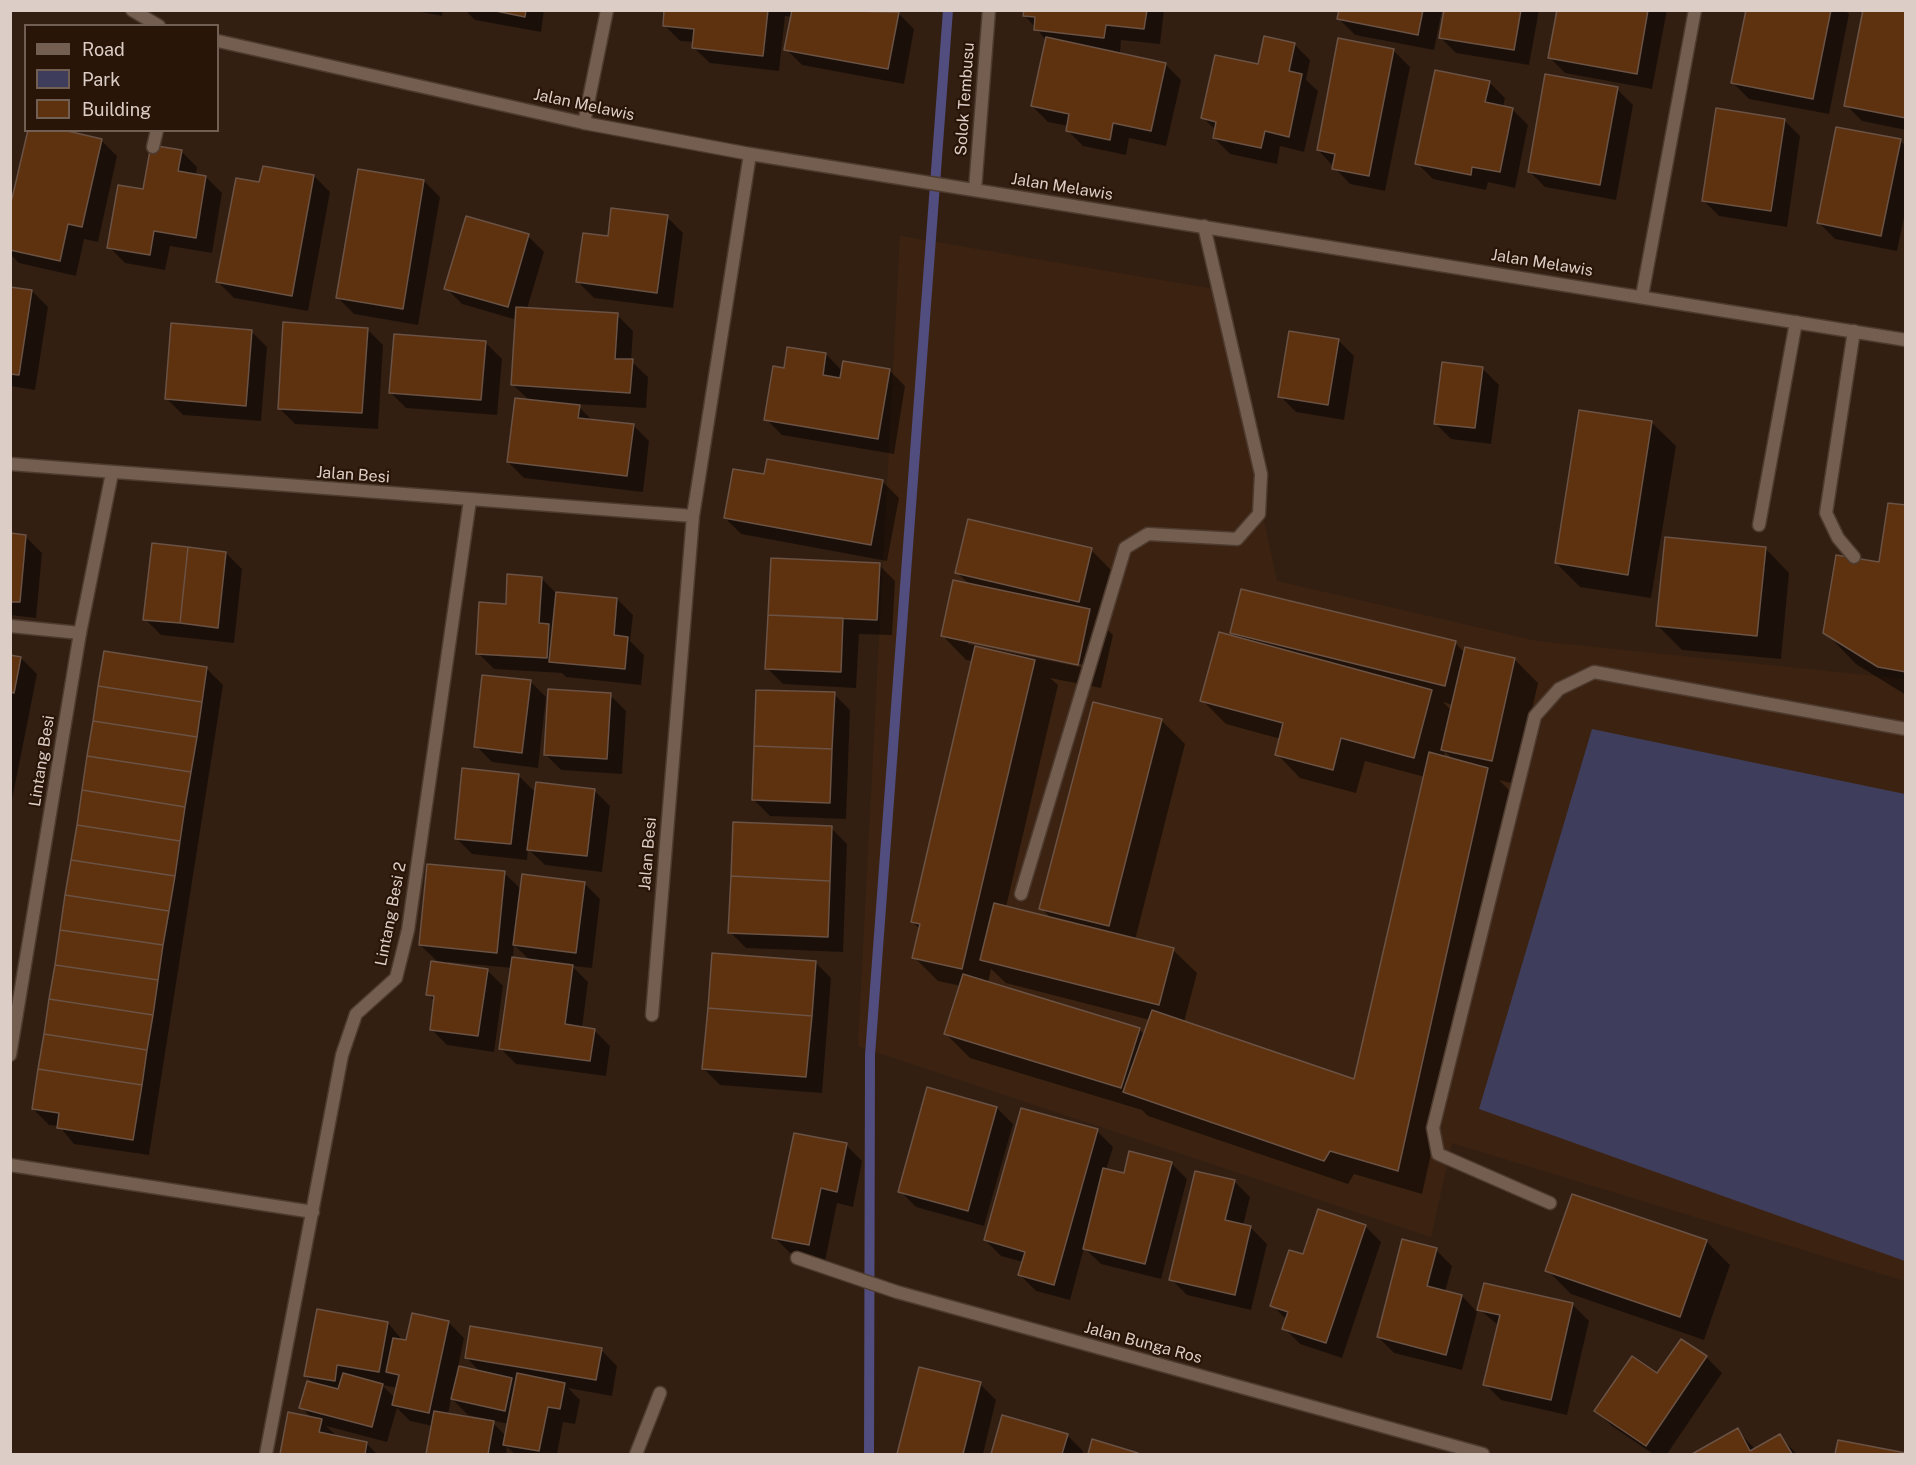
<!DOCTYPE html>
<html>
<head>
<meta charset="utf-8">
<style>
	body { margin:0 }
	#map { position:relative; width:1916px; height:1465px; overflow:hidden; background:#331f12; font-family:"Public Sans",sans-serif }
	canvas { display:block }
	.frame { position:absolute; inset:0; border:12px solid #dccec6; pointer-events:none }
	.legend { position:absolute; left:24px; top:24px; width:195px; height:108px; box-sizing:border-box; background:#291508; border:2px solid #715f54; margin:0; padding:8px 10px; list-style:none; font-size:18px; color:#dccec6 }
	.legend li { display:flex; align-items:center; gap:12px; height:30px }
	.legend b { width:30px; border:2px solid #715f54 }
</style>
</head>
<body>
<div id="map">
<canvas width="1916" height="1465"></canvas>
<div class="frame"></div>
<ul class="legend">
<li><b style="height:8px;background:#745e50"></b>Road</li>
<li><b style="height:16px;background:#3f3d5c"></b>Park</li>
<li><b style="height:16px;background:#5e310f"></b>Building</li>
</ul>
</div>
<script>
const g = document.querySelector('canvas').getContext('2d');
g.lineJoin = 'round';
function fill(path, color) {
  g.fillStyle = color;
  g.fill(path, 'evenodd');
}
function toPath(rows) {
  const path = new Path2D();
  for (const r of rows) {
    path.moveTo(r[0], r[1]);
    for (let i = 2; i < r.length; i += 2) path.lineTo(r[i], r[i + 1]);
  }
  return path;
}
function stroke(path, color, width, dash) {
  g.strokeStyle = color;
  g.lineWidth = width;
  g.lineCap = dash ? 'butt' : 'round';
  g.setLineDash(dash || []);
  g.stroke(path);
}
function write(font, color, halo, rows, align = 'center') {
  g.font = font + ' "Public Sans",sans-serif';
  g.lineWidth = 4.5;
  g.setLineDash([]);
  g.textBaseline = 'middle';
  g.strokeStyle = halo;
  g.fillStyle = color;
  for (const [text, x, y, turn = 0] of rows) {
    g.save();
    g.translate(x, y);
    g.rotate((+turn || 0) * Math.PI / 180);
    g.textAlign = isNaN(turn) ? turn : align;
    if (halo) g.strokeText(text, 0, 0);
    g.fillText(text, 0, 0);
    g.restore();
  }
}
fill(toPath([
	[900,236,1214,289,1277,581,1537,641,1905,679,1905,1281,1452,1143,1431,1237,858,1046]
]), '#3c2311');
fill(toPath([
	[1592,729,1905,794,1905,1261,1479,1109]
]), '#3f3d5c');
fill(toPath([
	[411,10,443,10,442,16],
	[465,10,544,10,541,32,475,20],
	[666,10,891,10,898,13,914,29,904,84,802,65,786,49,792,17,785,16,779,71,710,63,694,48,694,42,680,41,664,25],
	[1025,10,1164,10,1160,44,1121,40,1120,54,1165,64,1181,80,1166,146,1129,138,1126,155,1083,146,1067,130,1068,126,1048,122,1032,106,1047,41,1025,16],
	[1340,10,1442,10,1434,50,1355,35,1339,19],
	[1445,10,1539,10,1529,65,1456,53,1441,38],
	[1558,10,1667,10,1652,89,1565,73,1549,57],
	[1747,10,1845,10,1849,14,1829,114,1749,99,1733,83],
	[1906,10,1906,130,1862,121,1846,105],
	[1294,44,1310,60,1306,80,1318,91,1304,152,1280,146,1277,164,1230,154,1214,138,1216,130,1203,118,1259,66],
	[1394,51,1410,67,1385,191,1350,184,1318,150],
	[1489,82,1505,98,1503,107,1512,109,1528,125,1515,188,1488,182,1486,190,1433,179,1417,163],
	[1617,89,1633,105,1616,200,1545,187,1529,171],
	[1784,120,1800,136,1787,227,1719,216,1703,200],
	[101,140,117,156,98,242,84,239,76,276,19,263,10,254,10,214],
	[1900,141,1906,146,1906,208,1897,251,1835,239,1819,223],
	[181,151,197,167,196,176,206,177,222,193,212,253,170,246,165,270,125,263,109,247,145,191],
	[314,176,330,192,308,311,234,298,218,282,261,184],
	[424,181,440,197,418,325,354,314,338,298],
	[667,217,683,233,673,308,594,298,578,282,609,238],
	[528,236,544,252,527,309,617,315,633,331,631,361,648,377,646,408,576,404,593,421,633,425,649,441,643,492,524,478,508,462,530,401,513,385,517,320,462,304,446,288],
	[10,288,32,291,48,307,35,390,10,386],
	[367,329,383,345,378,429,295,424,279,408],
	[251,331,267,347,261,421,183,415,167,399],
	[1338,340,1354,356,1344,420,1296,412,1280,396],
	[486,343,502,359,497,415,406,408,390,392],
	[826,354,843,372,889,370,905,386,894,454,782,435,766,419,785,370],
	[1483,369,1499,385,1491,444,1451,439,1435,423],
	[1652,423,1676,446,1651,598,1580,587,1556,563],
	[766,476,883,482,899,498,887,561,741,534,725,518],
	[1906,507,1906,695,1856,664,1825,632,1880,564],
	[10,535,26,537,42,553,36,618,10,615],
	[1766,549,1789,573,1781,659,1682,650,1658,626],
	[1091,550,1115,574,1103,625,1113,635,1101,688,1050,678,1058,685,1006,907,1052,919,1041,908,1162,721,1185,744,1135,940,1173,950,1197,973,1184,1022,1355,1081,1425,777,1365,761,1356,793,1300,778,1277,754,1281,739,1226,724,1202,700,1238,639,1231,632,1455,643,1465,653,1514,659,1538,683,1515,784,1499,780,1512,793,1422,1194,1354,1174,1348,1184,1148,1116,1142,1110,970,1058,946,1034,961,986,938,981,914,957,920,929,912,922,973,661,966,660,943,636,970,585,957,573],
	[968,641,1085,665,1085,668,968,644],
	[1443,702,1453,705,1452,711],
	[1445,752,1454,760,1444,757],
	[991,969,1006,983,1150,1020,1145,1035,1139,1029,988,983],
	[226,553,242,569,234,643,161,635,145,619],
	[879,565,895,581,892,635,859,634,856,688,783,684,767,668],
	[541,578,557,594,617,599,633,615,630,641,644,655,641,685,566,677,562,673,494,669,478,653,507,606],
	[10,656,21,658,37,674,10,810],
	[207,669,223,685,149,1155,74,1144,59,1126,49,1125,33,1109],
	[530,681,546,697,538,768,492,762,476,746],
	[834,694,850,710,846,819,770,816,754,800],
	[610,695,626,711,622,774,561,770,545,754],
	[518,775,536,793,594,790,610,806,602,872,545,865,528,849,527,860,472,854,456,838],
	[831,828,847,844,843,952,746,948,730,932],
	[504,873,522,890,584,883,600,899,592,968,572,966,588,982,582,1028,594,1030,610,1046,606,1076,516,1064,500,1048,512,968,448,962,448,964,487,970,503,986,494,1052,447,1045,431,1029,435,1002,428,994,439,963,420,945],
	[514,945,531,961,513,958],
	[815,962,831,978,822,1093,720,1085,704,1069],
	[928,1089,997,1108,1013,1124,984,1226,916,1207,900,1191],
	[1097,1131,1113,1147,1106,1170,1125,1175,1171,1163,1187,1179,1161,1279,1101,1264,1084,1248,1070,1300,1036,1291,1020,1275,1023,1262,1001,1256,985,1240],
	[846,1145,862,1161,853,1207,837,1203,825,1261,790,1253,774,1237],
	[1234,1181,1250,1197,1243,1226,1251,1228,1267,1244,1251,1310,1187,1295,1171,1279],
	[1365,1226,1381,1242,1342,1358,1300,1344,1284,1328,1287,1320,1272,1305,1304,1256],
	[1706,1241,1730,1265,1704,1340,1571,1294,1547,1270],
	[1436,1250,1452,1266,1445,1292,1462,1296,1477,1312,1462,1370,1394,1353,1378,1337],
	[1573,1305,1589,1321,1567,1415,1501,1400,1485,1384,1499,1326,1479,1309],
	[448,1322,464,1338,458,1367,481,1373,467,1358,601,1350,617,1366,612,1396,568,1388,580,1400,575,1424,563,1422,557,1454,515,1454,507,1447,506,1454,428,1454,433,1426,410,1421,397,1408,387,1442,326,1426,337,1436,366,1443,377,1454,281,1454,289,1414,312,1418,301,1407,314,1384,306,1376,388,1323,403,1341,407,1342],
	[382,1385,398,1388,395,1398],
	[451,1398,468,1415,487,1419,486,1422,448,1415],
	[490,1420,509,1424,506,1436],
	[1681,1341,1706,1357,1722,1373,1667,1454,1653,1454,1612,1426,1596,1411,1657,1375],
	[920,1369,980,1384,996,1400,983,1454,899,1454],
	[1003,1417,1067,1435,1083,1451,1082,1454,992,1454],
	[1737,1430,1755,1449,1779,1436,1797,1454,1695,1454],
	[1093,1441,1137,1454,1089,1454],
	[1839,1442,1906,1454,1837,1454]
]), '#0007');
stroke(toPath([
	[869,1454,870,1055,948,10]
]), '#514d7e', 10);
const building = toPath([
	[491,10,526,10,525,17,491,10],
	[664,10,768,10,763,56,692,48,694,29,663,26,664,10],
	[792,10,899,12,888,69,784,50,792,10],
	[1024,10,1147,10,1144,29,1106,25,1104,38,1034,30,1035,17,1023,16,1024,10],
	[1339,10,1423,10,1418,35,1337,19,1339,10],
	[1444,10,1521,10,1514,50,1439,38,1444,10],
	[1557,10,1648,10,1637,74,1548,58,1557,10],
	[1746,10,1831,10,1813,99,1731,83,1746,10],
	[1863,10,1906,10,1906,118,1844,106,1863,10],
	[1264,36,1295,43,1289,71,1302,74,1289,137,1265,131,1261,148,1213,138,1216,122,1201,118,1215,55,1258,64,1264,36],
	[1046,37,1166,63,1151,131,1113,123,1110,140,1066,131,1069,114,1031,106,1046,37],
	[1338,38,1394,49,1369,176,1332,169,1335,154,1317,150,1338,38],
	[1435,70,1490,81,1485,102,1513,108,1500,172,1472,167,1471,175,1415,164,1435,70],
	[1545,74,1618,87,1600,185,1528,172,1545,74],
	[1716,108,1785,119,1771,211,1702,201,1716,108],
	[1836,127,1901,139,1881,236,1817,223,1836,127],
	[28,130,63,130,102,139,82,227,68,224,60,261,10,250,10,207,28,130],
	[151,145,182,150,178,171,206,176,196,238,154,231,150,255,107,248,118,185,143,189,151,145],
	[263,166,314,175,292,296,216,282,236,178,259,182,263,166],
	[358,169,424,180,403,309,336,298,358,169],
	[611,208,668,215,657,293,576,282,583,233,608,236,611,208],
	[466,216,529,234,508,307,444,289,466,216],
	[10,287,32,290,19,375,10,374,10,287],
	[516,307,618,313,615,359,633,359,630,393,511,385,516,307],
	[283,322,368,328,362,413,278,409,283,322],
	[171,323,252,330,246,406,165,399,171,323],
	[1289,331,1339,339,1328,405,1278,397,1289,331],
	[394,334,486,341,481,400,389,393,394,334],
	[787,347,826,353,823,375,840,378,843,361,890,369,878,439,764,420,773,366,784,368,787,347],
	[1442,362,1483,367,1475,428,1434,424,1442,362],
	[515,398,580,405,578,418,634,424,627,476,507,462,515,398],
	[1579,410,1652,421,1628,575,1555,563,1579,410],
	[767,459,883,480,871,545,724,518,733,469,764,474,767,459],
	[1888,503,1906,505,1906,672,1878,667,1823,633,1836,555,1879,562,1888,503],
	[968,519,1092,548,1079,602,955,573,968,519],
	[10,533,26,535,20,602,10,602,10,533],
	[1665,537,1766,547,1757,636,1656,626,1665,537],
	[152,543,188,547,180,623,143,620,152,543],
	[188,547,226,552,218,628,180,623,188,547],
	[771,558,880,563,877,620,768,615,771,558],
	[507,574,542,577,539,623,549,624,547,658,476,654,479,602,506,604,507,574],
	[953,580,1090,609,1078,665,941,636,953,580],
	[1241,589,1456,641,1445,686,1230,633,1241,589],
	[556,592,617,598,614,635,628,637,625,669,549,662,556,592],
	[768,615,843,618,841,672,765,669,768,615],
	[1219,632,1432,690,1414,758,1341,738,1333,770,1275,755,1283,723,1200,701,1219,632],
	[975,646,1035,660,962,969,912,958,920,924,911,922,975,646],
	[1465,647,1515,658,1492,761,1441,750,1465,647],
	[104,651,207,667,202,702,98,686,104,651],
	[10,655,21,657,14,693,10,692,10,655],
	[482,675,531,680,522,753,474,747,482,675],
	[98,686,202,702,197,737,93,721,98,686],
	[548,689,611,693,607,759,544,755,548,689],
	[756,690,835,692,832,749,754,746,756,690],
	[1093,702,1162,719,1109,926,1039,909,1093,702],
	[93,721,197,737,191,772,87,756,93,721],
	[754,746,832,749,830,803,752,800,754,746],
	[1429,752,1488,768,1398,1171,1330,1151,1324,1161,1123,1092,1152,1010,1354,1079,1429,752],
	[87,756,191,772,185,807,82,790,87,756],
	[462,768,519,774,511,844,455,839,462,768],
	[536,782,595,789,587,856,527,850,536,782],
	[82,790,185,807,180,841,77,825,82,790],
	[733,822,832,826,830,881,731,876,733,822],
	[77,825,180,841,175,876,71,860,77,825],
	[71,860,175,876,169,911,65,895,71,860],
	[427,864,505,871,497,953,419,945,427,864],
	[522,874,585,882,576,953,513,945,522,874],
	[731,876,830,881,828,937,728,933,731,876],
	[65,895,169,911,163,945,60,930,65,895],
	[994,903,1174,948,1159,1005,980,960,994,903],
	[60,930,163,945,158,980,55,965,60,930],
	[712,953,816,961,812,1016,708,1008,712,953],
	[512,957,573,965,565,1024,595,1029,590,1061,499,1049,512,957],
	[431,961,488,969,478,1036,430,1030,434,996,426,995,431,961],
	[55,965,158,980,153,1015,49,999,55,965],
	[963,974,1140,1028,1121,1088,944,1034,963,974],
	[49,999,153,1015,147,1050,44,1034,49,999],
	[708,1008,812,1016,806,1077,702,1069,708,1008],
	[44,1034,147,1050,142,1085,38,1069,44,1034],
	[38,1069,142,1085,133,1140,57,1128,59,1113,32,1109,38,1069],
	[927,1087,997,1107,968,1211,898,1192,927,1087],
	[1021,1108,1098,1129,1054,1285,1018,1275,1025,1252,984,1240,1021,1108],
	[794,1133,847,1143,837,1192,821,1188,809,1245,772,1238,794,1133],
	[1129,1151,1172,1162,1145,1264,1083,1249,1103,1168,1124,1173,1129,1151],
	[1195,1171,1235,1180,1225,1220,1251,1226,1235,1295,1169,1280,1195,1171],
	[1572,1194,1707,1240,1680,1317,1545,1271,1572,1194],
	[1318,1209,1366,1225,1326,1343,1282,1329,1288,1312,1270,1306,1289,1250,1303,1254,1318,1209],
	[1402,1239,1437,1248,1427,1286,1462,1295,1446,1355,1377,1337,1402,1239],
	[1484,1283,1573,1303,1551,1400,1483,1385,1500,1315,1477,1310,1484,1283],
	[317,1309,388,1322,379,1372,337,1365,335,1381,304,1376,317,1309],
	[412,1313,449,1321,429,1413,392,1405,399,1375,386,1372,393,1338,406,1340,412,1313],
	[470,1326,602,1348,596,1380,465,1358,470,1326],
	[1681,1339,1707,1356,1646,1446,1594,1411,1632,1356,1657,1373,1681,1339],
	[459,1366,512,1378,505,1411,451,1399,459,1366],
	[919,1367,981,1382,963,1454,897,1454,919,1367],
	[343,1373,383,1384,372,1427,299,1408,307,1381,338,1389,343,1373],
	[517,1373,565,1383,560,1409,548,1407,539,1451,503,1445,517,1373],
	[434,1411,494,1421,488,1454,426,1454,434,1411],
	[288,1412,322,1419,319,1432,367,1442,365,1454,280,1454,288,1412],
	[1002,1415,1068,1434,1062,1454,991,1454,1002,1415],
	[1738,1428,1750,1451,1780,1434,1792,1454,1692,1454,1738,1428],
	[1092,1439,1138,1453,1138,1454,1088,1454,1092,1439],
	[1838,1440,1906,1453,1906,1454,1835,1454,1838,1440]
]);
fill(building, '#5e310f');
stroke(building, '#6a5244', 1.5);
const service = toPath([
	[1759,525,1796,322],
	[1854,557,1838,538,1826,513,1854,331],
	[10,626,80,633],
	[1021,894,1125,548,1148,534,1237,539,1259,514,1261,474,1204,226],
	[1550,1203,1438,1154,1433,1128,1535,716,1559,689,1594,672,1906,729]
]);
const minor = toPath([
	[584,123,607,10],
	[153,147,157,130],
	[975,190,989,10],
	[1642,296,1695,10],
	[10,464,693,516],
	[652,1015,693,516,750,154],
	[10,1055,80,633,112,473],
	[10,1165,313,1212],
	[797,1258,897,1292,1483,1454],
	[266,1454,342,1055,356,1014,396,978,408,930,470,500],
	[636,1454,660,1393]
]);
const tertiary = toPath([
	[132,10,159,26],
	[218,41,584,123,750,154,1906,340]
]);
stroke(service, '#4e3b2f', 15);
stroke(minor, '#4e3b2f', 15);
stroke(tertiary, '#4e3b2f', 15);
stroke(service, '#745e50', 12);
stroke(minor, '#745e50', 12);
stroke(tertiary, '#745e50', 12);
write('16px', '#dccec6', '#291508', [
	["Solok Tembusu",965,99,-86],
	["Jalan Melawis",584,105,12],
	["Jalan Melawis",1062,187,9],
	["Jalan Melawis",1542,263,9],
	["Jalan Besi",353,475,4],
	["Lintang Besi",42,761,-81],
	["Jalan Besi",648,854,-85],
	["Lintang Besi 2",391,914,-79],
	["Jalan Bunga Ros",1143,1343,15]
]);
</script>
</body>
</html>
